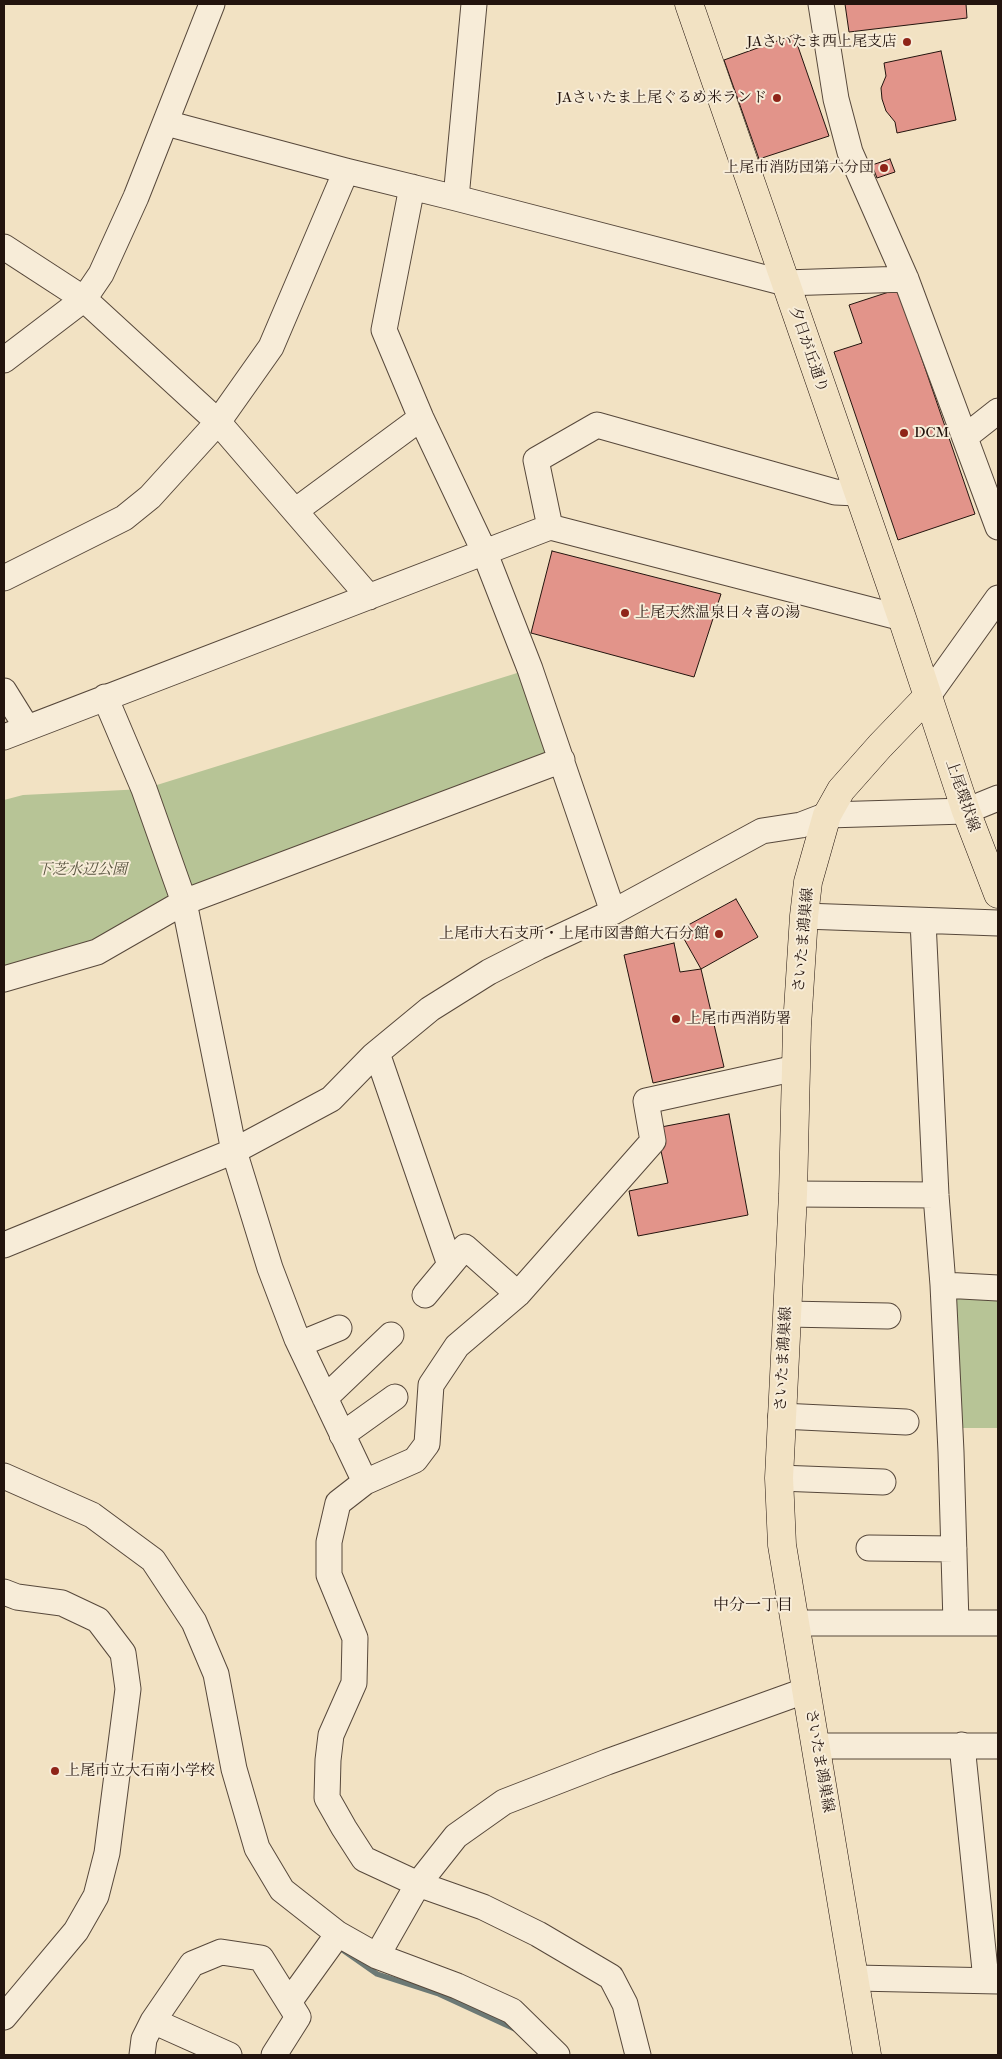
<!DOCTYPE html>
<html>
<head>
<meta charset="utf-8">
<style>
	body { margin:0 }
	#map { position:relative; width:1002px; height:2059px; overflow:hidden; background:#f2e2c3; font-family:"IM FELL French Canon",serif }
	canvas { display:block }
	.frame { position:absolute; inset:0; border:5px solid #23140e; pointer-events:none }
</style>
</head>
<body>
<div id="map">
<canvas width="1002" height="2059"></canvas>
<div class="frame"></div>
</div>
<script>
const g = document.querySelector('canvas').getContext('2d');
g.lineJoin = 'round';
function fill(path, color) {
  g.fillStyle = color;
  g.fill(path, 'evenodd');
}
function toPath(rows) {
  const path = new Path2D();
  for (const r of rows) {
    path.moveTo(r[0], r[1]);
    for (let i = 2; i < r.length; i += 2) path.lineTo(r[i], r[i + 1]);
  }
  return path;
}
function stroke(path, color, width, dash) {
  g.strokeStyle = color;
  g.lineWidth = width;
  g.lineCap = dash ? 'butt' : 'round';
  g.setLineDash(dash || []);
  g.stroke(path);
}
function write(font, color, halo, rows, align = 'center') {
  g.font = font + ' "IM FELL French Canon","Noto Serif JP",serif';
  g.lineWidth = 4;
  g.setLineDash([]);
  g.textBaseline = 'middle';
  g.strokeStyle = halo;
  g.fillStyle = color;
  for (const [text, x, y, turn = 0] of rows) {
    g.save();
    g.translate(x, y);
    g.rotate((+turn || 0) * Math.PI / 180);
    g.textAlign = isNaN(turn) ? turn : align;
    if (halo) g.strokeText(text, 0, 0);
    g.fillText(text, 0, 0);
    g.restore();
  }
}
fill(toPath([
	[530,669,562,760,4,979,4,800,23,795,144,789],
	[951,1296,998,1300,998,1428,957,1428]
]), '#b7c496');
stroke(toPath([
	[337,1946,377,1974,439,1994,515,2029]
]), '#6c7975', 5.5);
const building = toPath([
	[845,4,966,4,967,18,849,32,845,4],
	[794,35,829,136,759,159,724,60,794,35],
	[941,51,956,120,897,133,895,122,886,111,882,99,881,88,886,76,884,63,941,51],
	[890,159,895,172,877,178,872,165,890,159],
	[898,289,975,514,898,540,834,352,862,343,849,305,898,289],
	[552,551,721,594,694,677,531,633,552,551],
	[736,899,758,937,701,969,679,930,736,899],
	[674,943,680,972,701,969,724,1067,653,1083,624,955,674,943],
	[729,1114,748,1215,638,1236,629,1191,668,1183,656,1128,729,1114]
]);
fill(building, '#e2948a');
stroke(building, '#23140e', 1);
const minor = toPath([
	[821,4,836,99,850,152,906,279,998,527],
	[166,123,346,171,456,198,785,283,906,279],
	[412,187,384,330,421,418,484,551,530,669,613,912],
	[456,198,474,4],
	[4,247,84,299,218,422,369,597],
	[4,360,84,299,101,274,136,197,212,4],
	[965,437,998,411],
	[295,511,421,418],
	[550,527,536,460,597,425,835,492,857,493],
	[4,578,124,518,150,497,218,422,271,347,346,171],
	[4,691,27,728],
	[928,696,998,598],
	[105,697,144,789,184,902,234,1151,270,1268,297,1339,365,1482],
	[4,737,550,527,902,618],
	[804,916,998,923],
	[923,921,936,1195,943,1285,951,1452,956,1623],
	[4,979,97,952,184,902,562,760],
	[377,1053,450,1265,425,1295],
	[793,1194,936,1195],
	[4,1245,234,1151,331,1099,373,1056,430,1009,489,972,538,947,613,912,762,831,801,825,827,815,966,811,998,798],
	[450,1265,465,1247,518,1294],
	[943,1285,998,1288],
	[787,1314,888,1316],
	[300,1344,339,1328],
	[325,1398,391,1335],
	[781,1416,906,1422],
	[342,1435,395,1397],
	[4,1476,92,1515,153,1560,194,1622,216,1674,234,1769,257,1848,282,1890,338,1934,377,1956,457,1986,512,2011,557,2055],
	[779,1478,883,1482],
	[869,1548,954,1549],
	[4,1592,17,1597,62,1603,98,1620,123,1653,128,1689,107,1853,96,1896,76,1931,4,2017],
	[795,1623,998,1623],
	[962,1745,986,1980],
	[816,1746,998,1746],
	[377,1956,418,1884,456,1836,504,1802,607,1762,807,1690],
	[855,1978,998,1981],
	[289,2002,338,1934],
	[153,2021,229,2055],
	[142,2055,144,2039,153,2021,192,1964,221,1952,261,1958,298,2017,274,2055],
	[638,2055,625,2004,611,1977,538,1934,483,1907,418,1884,364,1859,344,1828,327,1798,328,1760,331,1735,354,1683,355,1638,329,1575,329,1542,338,1503,365,1482,415,1460,427,1444,431,1385,457,1346,518,1294,653,1141,646,1101,796,1068]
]);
const major = toPath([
	[689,4,902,618,966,811,998,894],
	[867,2055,782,1545,779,1478,793,1194,797,1026,804,916,808,882,827,815,841,790,880,746,928,696]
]);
stroke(minor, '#57483b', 27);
stroke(major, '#23140e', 29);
stroke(minor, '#f7ecd8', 25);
stroke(major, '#f2e2c3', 28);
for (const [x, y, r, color] of [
	[907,42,5,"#8f2418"],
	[777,98,5,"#8f2418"],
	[884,168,5,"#8f2418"],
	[904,433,5,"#8f2418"],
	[625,613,5,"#8f2418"],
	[719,934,5,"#8f2418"],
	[676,1019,5,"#8f2418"],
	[55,1771,5,"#8f2418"]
]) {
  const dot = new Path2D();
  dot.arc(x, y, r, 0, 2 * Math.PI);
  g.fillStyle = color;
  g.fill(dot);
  stroke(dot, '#f7ecd8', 2);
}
write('15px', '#23140e', '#f7ecd8', [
	["JAさいたま西上尾支店",897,42],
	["JAさいたま上尾ぐるめ米ランド",767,98],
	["上尾市消防団第六分団",874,168],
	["DCM",914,433,"left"],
	["上尾天然温泉日々喜の湯",635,613,"left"],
	["上尾市大石支所・上尾市図書館大石分館",709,934],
	["上尾市西消防署",686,1019,"left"],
	["上尾市立大石南小学校",65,1771,"left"]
], 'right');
write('15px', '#23140e', '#f7ecd8', [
	["夕日が丘通り",808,350,71],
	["上尾環状線",962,796,71],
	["さいたま鴻巣線",804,940,-85],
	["さいたま鴻巣線",784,1359,-87],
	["さいたま鴻巣線",819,1761,80]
]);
write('italic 15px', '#57523e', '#f7ecd8', [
	["下芝水辺公園",82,870]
]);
write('16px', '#23140e', '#f7ecd8', [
	["中分一丁目",753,1606]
]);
</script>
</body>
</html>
